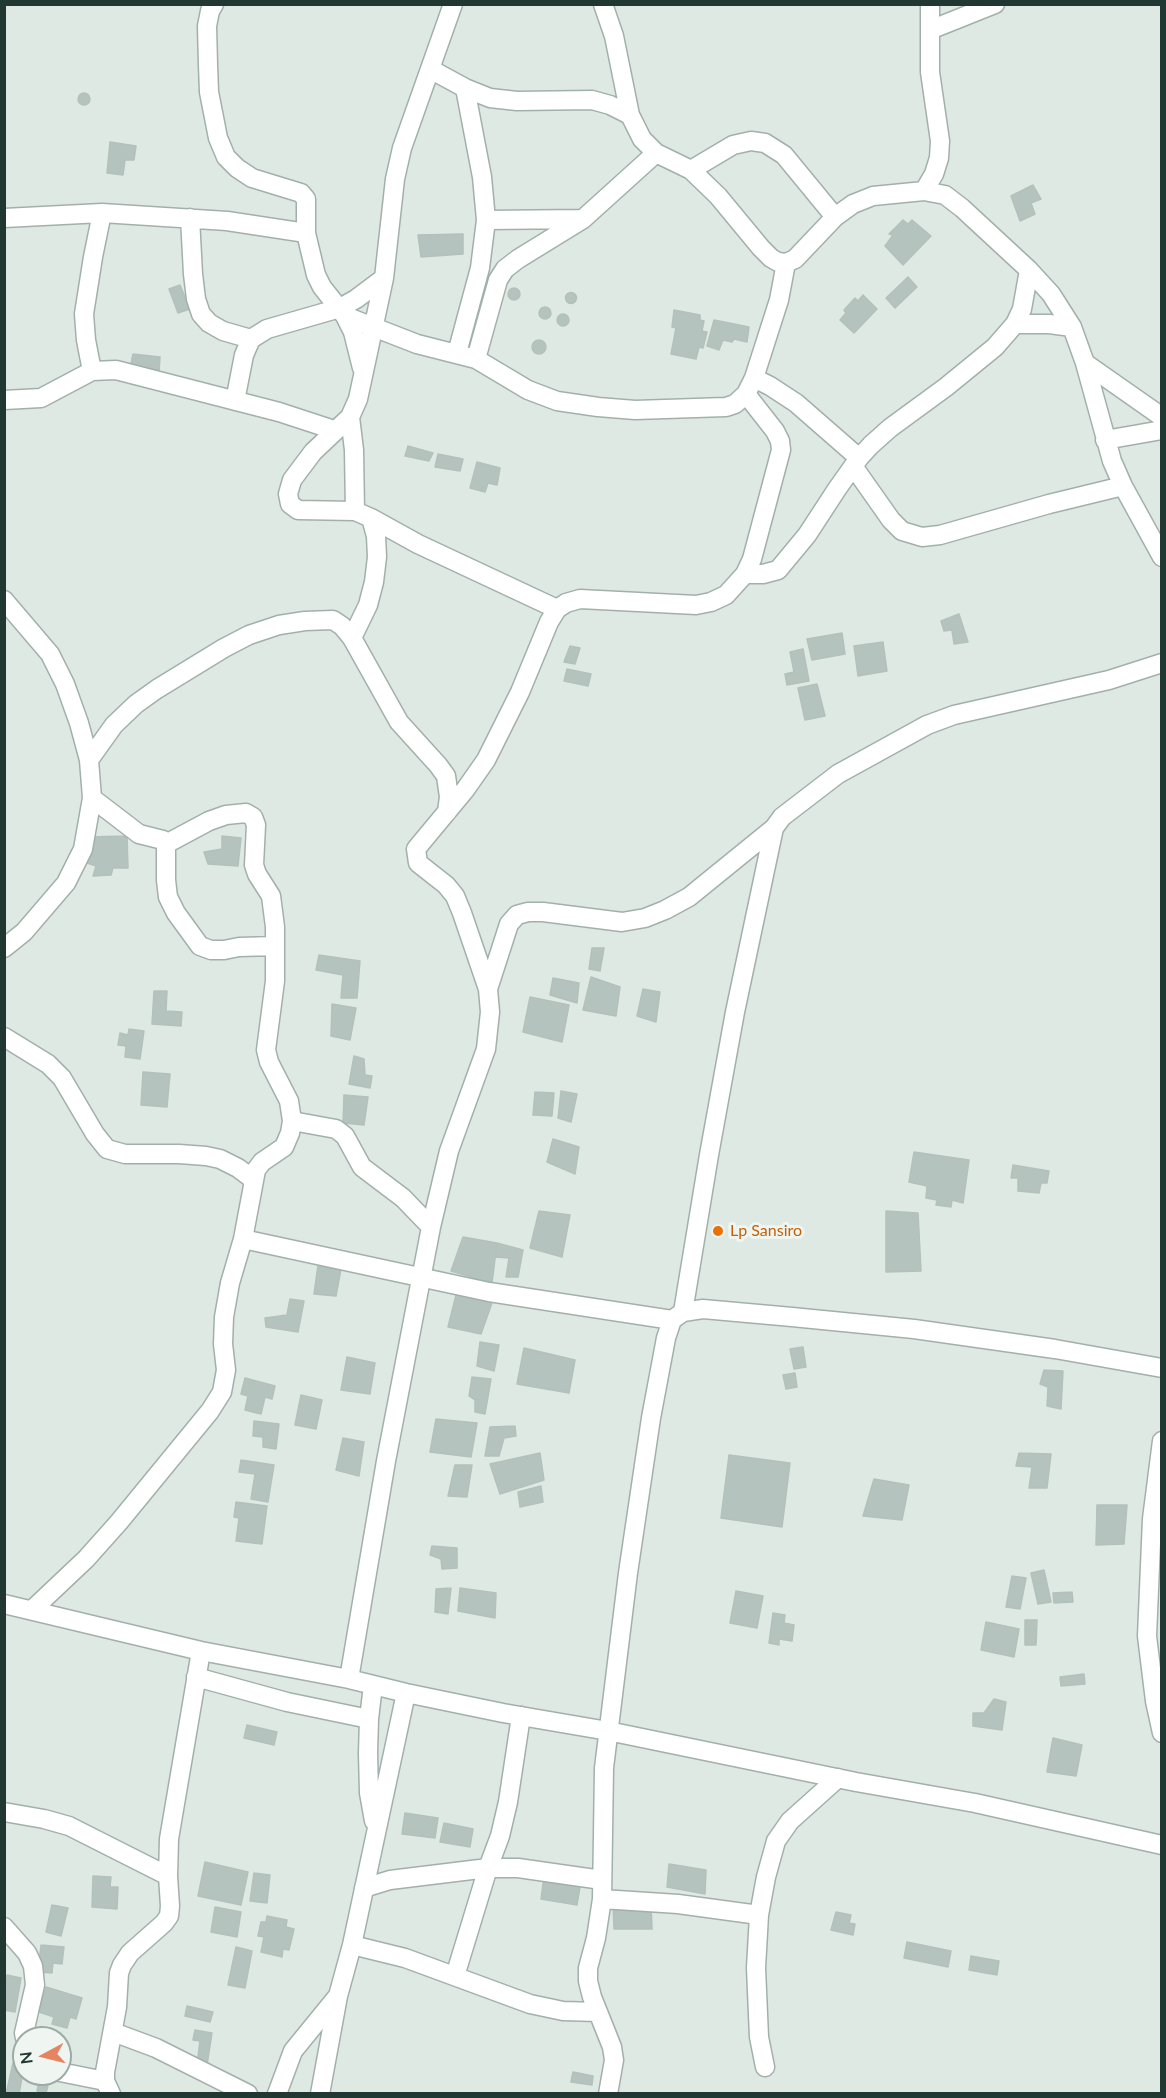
<!DOCTYPE html>
<html>
<head>
<meta charset="utf-8">
<style>
	body { margin:0 }
	#map { position:relative; width:1166px; height:2098px; overflow:hidden; background:#dfe9e4; font-family:Lato,sans-serif }
	canvas { display:block }
	.frame { position:absolute; inset:0; border:6px solid #213732; pointer-events:none }
	.north { position:absolute; left:12px; top:2026px; width:60px; height:60px; box-sizing:border-box; background:#eff6f2; border:2px solid #9daaa5; border-radius:50%; rotate:263deg; font-size:16px; font-weight:700; line-height:24px; text-align:center; color:#213732 }
	.north::after { content:''; display:block; margin:auto; width:21px; height:27px; background:#e58560; clip-path:polygon(50% 0,100% 100%,50% 72%,0 100%) }
</style>
</head>
<body>
<div id="map">
<canvas width="1166" height="2098"></canvas>
<div class="frame"></div>
<div class="north">N</div>
</div>
<script>
const g = document.querySelector('canvas').getContext('2d');
g.lineJoin = 'round';
function fill(path, color) {
  g.fillStyle = color;
  g.fill(path, 'evenodd');
}
function toPath(rows) {
  const path = new Path2D();
  for (const r of rows) {
    if (r.length === 3) {
      path.moveTo(r[0] + r[2], r[1]);
      path.arc(r[0], r[1], r[2], 0, 2 * Math.PI);
      continue;
    }
    path.moveTo(r[0], r[1]);
    for (let i = 2; i < r.length; i += 2) path.lineTo(r[i], r[i + 1]);
  }
  return path;
}
function stroke(path, color, width, dash) {
  g.strokeStyle = color;
  g.lineWidth = width;
  g.lineCap = dash ? 'butt' : 'round';
  g.setLineDash(dash || []);
  g.stroke(path);
}
function write(font, color, halo, rows, align = 'center') {
  g.font = font + ' Lato,sans-serif';
  g.lineWidth = 6;
  g.setLineDash([]);
  g.textBaseline = 'middle';
  g.strokeStyle = halo;
  g.fillStyle = color;
  for (const [text, x, y, turn = 0] of rows) {
    g.save();
    g.translate(x, y);
    g.rotate((+turn || 0) * Math.PI / 180);
    g.textAlign = isNaN(turn) ? turn : align;
    if (halo) g.strokeText(text, 0, 0);
    g.fillText(text, 0, 0);
    g.restore();
  }
}
const building = toPath([
	[84,99,6],
	[110,142,136,146,134,160,125,160,123,175,107,173,110,142],
	[1033,185,1041,199,1031,203,1035,214,1020,221,1011,196,1033,185],
	[903,220,908,224,912,220,931,236,903,265,885,246,893,235,889,234,903,220],
	[463,234,463,254,421,257,418,235,463,234],
	[908,277,917,287,895,308,886,298,908,277],
	[180,285,190,309,178,313,169,289,180,285],
	[514,294,6],
	[571,298,5.5],
	[863,295,877,309,854,333,840,320,846,313,844,310,855,298,858,301,863,295],
	[545,313,6],
	[674,310,700,315,700,320,704,321,702,331,707,332,703,348,699,347,696,359,671,354,676,328,672,327,674,310],
	[563,320,6],
	[714,320,749,327,747,342,734,339,732,342,723,340,719,350,707,346,714,320],
	[539,347,7],
	[133,354,160,357,159,372,130,369,133,354],
	[408,446,433,453,429,461,405,456,408,446],
	[438,454,463,459,460,471,435,467,438,454],
	[477,462,500,468,497,485,488,483,485,492,470,488,477,462],
	[959,614,968,642,954,644,952,630,944,631,941,621,959,614],
	[842,633,845,654,812,660,807,639,842,633],
	[883,642,887,671,858,676,854,646,883,642],
	[570,646,580,648,575,664,564,662,570,646],
	[803,649,809,681,787,685,785,674,794,672,790,652,803,649],
	[567,669,591,674,588,686,564,681,567,669],
	[817,684,825,716,805,720,798,688,817,684],
	[127,836,128,868,113,868,111,875,93,876,96,866,87,863,86,837,127,836],
	[222,836,241,838,238,866,208,864,204,852,222,849,222,836],
	[592,948,604,948,600,971,589,969,592,948],
	[319,955,360,961,357,998,341,998,343,975,316,970,319,955],
	[591,977,620,987,616,1016,583,1010,591,977],
	[553,978,579,983,577,1003,550,995,553,978],
	[643,989,660,992,656,1022,637,1016,643,989],
	[154,991,167,991,166,1011,182,1012,181,1026,152,1024,154,991],
	[530,997,569,1005,562,1042,523,1032,530,997],
	[332,1004,356,1008,350,1040,331,1036,332,1004],
	[129,1029,144,1031,140,1059,125,1057,126,1046,118,1045,120,1033,128,1035,129,1029],
	[354,1056,364,1059,365,1075,372,1076,370,1088,349,1084,354,1056],
	[143,1072,170,1074,167,1107,141,1105,143,1072],
	[561,1091,577,1094,571,1122,558,1118,561,1091],
	[535,1092,554,1093,552,1116,533,1115,535,1092],
	[344,1095,368,1097,364,1125,343,1123,344,1095],
	[553,1139,579,1147,575,1174,547,1162,553,1139],
	[914,1152,969,1160,963,1203,952,1200,951,1207,936,1205,937,1200,926,1198,927,1186,909,1182,914,1152],
	[1013,1165,1049,1171,1047,1183,1041,1183,1039,1193,1018,1191,1018,1178,1011,1178,1013,1165],
	[539,1211,570,1215,562,1257,530,1248,539,1211],
	[886,1211,918,1213,921,1271,886,1272,886,1211],
	[463,1237,497,1243,492,1283,451,1271,463,1237],
	[497,1243,523,1250,518,1277,506,1277,509,1258,495,1257,497,1243],
	[318,1265,341,1269,336,1296,314,1294,318,1265],
	[456,1295,493,1300,481,1334,448,1327,456,1295],
	[290,1299,304,1301,298,1332,266,1327,265,1318,287,1315,290,1299],
	[480,1342,499,1345,494,1371,477,1366,480,1342],
	[803,1347,806,1367,794,1369,790,1349,803,1347],
	[524,1348,575,1360,569,1393,517,1384,524,1348],
	[347,1357,375,1363,370,1394,341,1390,347,1357],
	[1044,1370,1063,1371,1061,1409,1047,1406,1048,1387,1040,1384,1044,1370],
	[795,1373,797,1387,786,1389,783,1375,795,1373],
	[472,1377,491,1379,485,1414,475,1412,475,1400,469,1396,472,1377],
	[245,1378,275,1386,272,1399,265,1397,261,1414,245,1410,248,1396,241,1394,245,1378],
	[301,1395,322,1400,316,1429,295,1425,301,1395],
	[436,1419,477,1423,471,1457,430,1452,436,1419],
	[254,1421,279,1424,276,1449,263,1447,263,1437,253,1436,254,1421],
	[515,1426,516,1436,504,1438,499,1456,485,1456,490,1427,515,1426],
	[343,1438,364,1442,359,1476,336,1470,343,1438],
	[540,1453,544,1480,500,1494,490,1464,540,1453],
	[1019,1453,1051,1454,1047,1488,1029,1488,1032,1467,1016,1466,1019,1453],
	[729,1455,790,1463,782,1527,721,1518,729,1455],
	[241,1460,274,1465,268,1502,251,1499,255,1474,239,1472,241,1460],
	[455,1465,472,1465,467,1497,448,1496,455,1465],
	[874,1479,909,1485,902,1520,863,1516,874,1479],
	[541,1486,543,1502,520,1507,518,1492,541,1486],
	[236,1502,267,1506,262,1544,236,1541,239,1518,234,1517,236,1502],
	[1097,1505,1127,1505,1124,1544,1096,1545,1097,1505],
	[432,1546,457,1548,457,1568,442,1569,441,1559,430,1555,432,1546],
	[1044,1570,1051,1602,1038,1604,1031,1573,1044,1570],
	[1012,1576,1026,1578,1020,1609,1006,1607,1012,1576],
	[451,1588,448,1614,435,1612,436,1589,451,1588],
	[460,1588,496,1593,495,1618,458,1611,460,1588],
	[736,1591,763,1596,757,1628,730,1623,736,1591],
	[1072,1592,1073,1602,1054,1603,1053,1593,1072,1592],
	[773,1613,785,1615,784,1623,794,1625,792,1641,779,1639,779,1645,769,1643,773,1613],
	[1025,1620,1037,1620,1036,1645,1025,1645,1025,1620],
	[986,1622,1019,1629,1014,1657,981,1650,986,1622],
	[1084,1674,1085,1684,1061,1686,1060,1677,1084,1674],
	[994,1699,1006,1702,1002,1730,973,1726,973,1713,984,1713,994,1699],
	[247,1725,277,1732,274,1745,244,1738,247,1725],
	[1053,1738,1082,1745,1076,1776,1047,1772,1053,1738],
	[405,1813,438,1818,435,1838,402,1834,405,1813],
	[444,1823,473,1829,470,1847,440,1842,444,1823],
	[205,1862,248,1872,241,1905,198,1896,205,1862],
	[669,1864,706,1870,705,1894,667,1887,669,1864],
	[254,1873,270,1875,267,1903,250,1901,254,1873],
	[93,1876,111,1877,110,1887,118,1887,117,1909,92,1907,93,1876],
	[544,1876,581,1881,577,1905,541,1899,544,1876],
	[651,1903,652,1929,614,1929,613,1904,651,1903],
	[52,1905,68,1908,61,1936,46,1932,52,1905],
	[215,1907,241,1912,237,1937,211,1932,215,1907],
	[836,1912,851,1915,849,1923,855,1924,853,1935,831,1930,836,1912],
	[267,1916,287,1920,286,1927,294,1929,289,1950,283,1949,282,1957,261,1952,264,1937,258,1936,261,1922,266,1922,267,1916],
	[907,1942,951,1951,948,1967,904,1958,907,1942],
	[41,1945,64,1947,62,1964,53,1963,52,1973,38,1972,41,1945],
	[236,1947,252,1951,245,1988,228,1985,236,1947],
	[971,1956,999,1961,997,1975,969,1970,971,1956],
	[7,1975,21,1978,15,2012,4,2010,4,1987,7,1975],
	[46,1987,82,1998,76,2019,70,2017,67,2028,52,2024,54,2017,39,2012,46,1987],
	[187,2006,213,2012,210,2022,185,2016,187,2006],
	[195,2030,212,2033,207,2065,197,2064,200,2041,193,2040,195,2030],
	[13,2063,24,2066,19,2094,6,2094,13,2063],
	[573,2072,593,2076,592,2085,571,2082,573,2072],
	[41,2074,51,2074,46,2093,37,2091,41,2074]
]);
fill(building, '#b4c3bd');
stroke(building, '#b2c1bb', 1.5);
const street = toPath([
	[214,4,210,11,207,26,208,65,209,92,218,138,226,157,237,168,252,178,301,193,306,199,306,233,316,275,322,287,345,316,353,332,362,368],
	[453,4,402,148,395,179,384,278,358,399,350,417,313,452,292,480,288,494,290,504,298,510,355,511,371,518,418,544,557,609],
	[603,4,614,36,630,115,642,139,656,153,691,170,718,196,761,248,771,258,778,262,786,263,795,259,835,217,853,204,873,196,924,191,945,195,962,208,1029,270,1051,294,1072,327,1085,363,1112,461,1123,486,1162,557],
	[930,30,995,4],
	[430,69,465,88,490,98,517,101,592,100,610,105,630,115],
	[691,170,733,145,751,141,765,143,784,155,835,217],
	[924,191,934,174,939,158,940,141,930,72,930,4],
	[4,218,102,213,227,221,306,233],
	[190,218,193,274,196,299,201,314,209,323,223,331,251,339],
	[486,220,583,219],
	[345,316,417,344,476,359,528,390,557,401,598,407,635,410,726,407,735,404,746,394,754,378,779,300,786,263],
	[1015,324,1049,324,1072,327],
	[457,353,480,268,486,220,482,177,465,88],
	[476,359,498,280,505,269,518,259,583,219,656,153],
	[1085,363,1162,417],
	[92,371,86,340,84,314,93,257,102,213],
	[754,378,770,386,796,403,859,458],
	[4,400,41,398,92,371,116,370,279,412,334,430],
	[235,401,244,355,251,339,267,329,340,308,356,299,384,278],
	[350,417,354,450,355,511],
	[1105,440,1162,430],
	[853,466,891,520,902,531,922,537,940,535,1049,504,1123,486],
	[745,574,763,574,778,570,807,535,837,489,859,458,871,445,890,428,946,387,995,347,1015,324,1022,309,1029,270],
	[4,600,50,654,65,684,79,723,89,760,92,798,83,849,66,883,24,932,4,948],
	[352,638,368,605,374,582,377,557,376,536,371,518],
	[89,760,114,725,136,704,157,689,224,648,249,635,279,625,305,621,333,620,342,626,352,638,399,722,438,765,446,776,449,797,447,812],
	[92,798,139,834,163,840,166,844,166,880,168,897,176,913,200,946,211,950,224,950,239,947,275,946],
	[488,989,509,924,517,915,528,912,543,912,622,922,645,918,665,910,689,897,774,828],
	[4,1037,48,1064,62,1078,95,1134,107,1149,125,1154,179,1154,206,1156,220,1159,238,1168,254,1180],
	[292,1121,336,1129,345,1136,362,1167,403,1198,431,1227],
	[243,1239,489,1292,672,1320],
	[683,1312,709,1155,735,1012,771,842,774,828,782,817,838,774,927,725,954,715,1109,680,1162,663],
	[1162,1441,1152,1519,1147,1636,1155,1701,1162,1733],
	[4,1604,201,1651,349,1679,406,1693,503,1713,608,1731,856,1782,975,1803,1162,1845],
	[32,1610,86,1559,119,1522,210,1411,222,1392,226,1370,223,1344,224,1317,230,1283,243,1239,256,1170,262,1162,284,1147,290,1133,292,1121,289,1101,269,1062,266,1050,275,981,275,927,271,896,257,874,254,865,256,825,253,817,246,813,226,815,209,821,166,844],
	[196,1677,287,1702,369,1719],
	[349,1679,386,1461,431,1227,449,1151,486,1049,490,1012,488,989,462,913,455,896,446,885,418,863,416,849,465,790,486,760,520,692,549,622,557,609,566,603,580,599,696,605,711,602,726,595,745,574,752,559,781,450,780,441,775,431,746,394],
	[373,1685,369,1719,368,1753,369,1793,374,1821],
	[4,1812,44,1819,69,1826,168,1876],
	[364,1888,390,1880,488,1868,518,1868,602,1880],
	[602,1899,678,1904,759,1915],
	[4,1927,27,1953,33,1966,35,1985,24,2033,25,2038],
	[352,1945,405,1958,530,2004,563,2011,598,2012],
	[455,1976,488,1868,500,1836,508,1802,521,1716],
	[113,2032,156,2048,248,2094],
	[765,2067,759,2037,756,1968,759,1915,766,1877,776,1841,790,1821,838,1778],
	[60,2072,105,2081],
	[111,2094,105,2081,105,2072,117,2007,119,1973,122,1965,130,1953,164,1923,169,1916,170,1906,168,1876,169,1839,201,1651],
	[277,2094,293,2051,337,1997],
	[320,2094,338,1996,352,1945,406,1693],
	[608,2094,614,2060,612,2047,592,1997,588,1981,588,1968,596,1938,602,1899,604,1768,628,1573,651,1418,666,1338,672,1320,683,1312,703,1309,792,1317,914,1329,1055,1349,1162,1368]
]);
stroke(street, '#a2b0ab', 21);
stroke(street, '#fff', 18);
for (const [x, y, r, color] of [
	[718,1231,6,"#e8710a"]
]) {
  const dot = new Path2D();
  dot.arc(x, y, r, 0, 2 * Math.PI);
  g.fillStyle = color;
  g.fill(dot);
  stroke(dot, '#eff6f2', 2);
}
write('16px', '#c56008', '#eff6f2', [
	["Lp Sansiro",730,1231]
], 'left');
</script>
</body>
</html>
